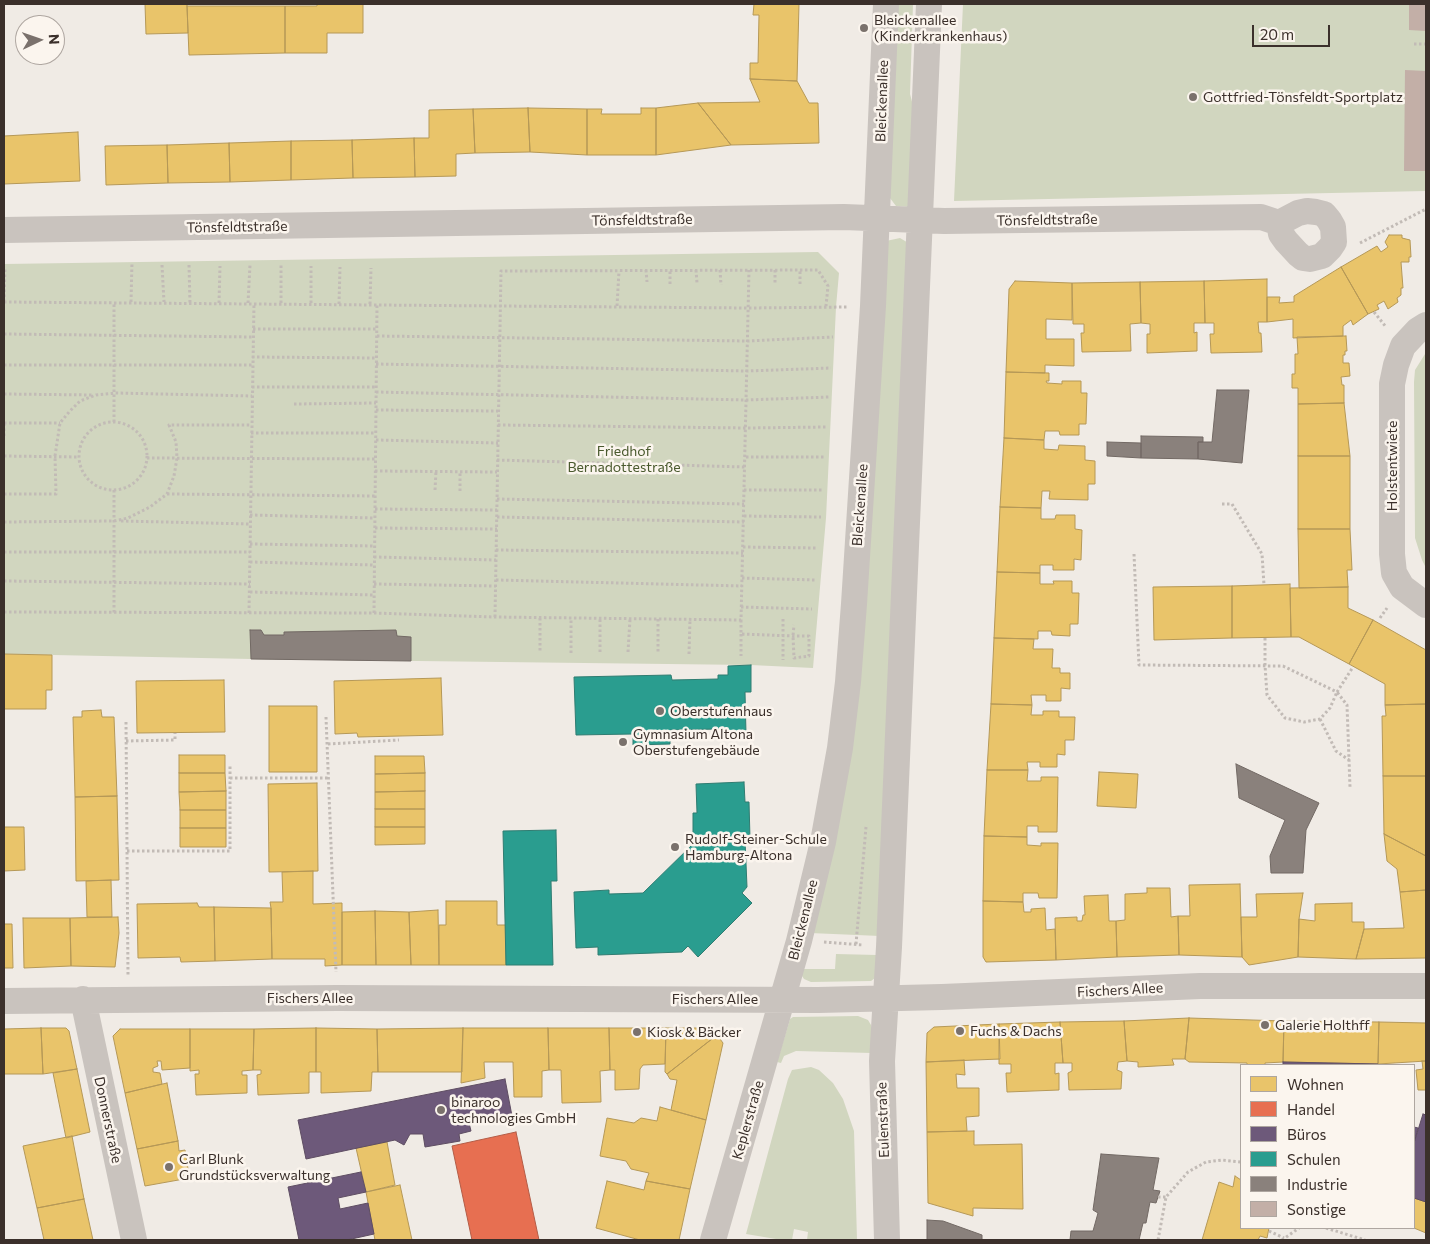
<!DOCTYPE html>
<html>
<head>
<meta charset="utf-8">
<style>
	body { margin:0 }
	#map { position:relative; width:1430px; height:1244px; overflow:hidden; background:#f0ebe5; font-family:Commissioner,sans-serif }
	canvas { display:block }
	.frame { position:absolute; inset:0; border:5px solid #3b302b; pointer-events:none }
	.legend { position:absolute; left:1240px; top:1064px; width:175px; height:165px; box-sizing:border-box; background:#fbf5ee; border:1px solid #aea6a0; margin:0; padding:6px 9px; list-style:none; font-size:15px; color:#3b302b }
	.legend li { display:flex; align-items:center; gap:10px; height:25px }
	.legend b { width:25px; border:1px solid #aea6a0 }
	.north { position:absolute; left:15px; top:15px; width:50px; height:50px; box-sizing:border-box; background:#fbf5ee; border:1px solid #aea6a0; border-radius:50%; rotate:87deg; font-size:14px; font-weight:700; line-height:20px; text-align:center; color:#3b302b }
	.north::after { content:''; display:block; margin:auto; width:18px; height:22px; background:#7a716c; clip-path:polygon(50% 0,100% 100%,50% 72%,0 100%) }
	.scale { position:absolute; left:1252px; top:25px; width:78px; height:22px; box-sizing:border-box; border:2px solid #3b302b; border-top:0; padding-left:6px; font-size:15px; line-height:18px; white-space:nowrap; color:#3b302b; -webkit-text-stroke:4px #fbf5ee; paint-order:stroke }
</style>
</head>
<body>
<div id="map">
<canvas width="1430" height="1244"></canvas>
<div class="frame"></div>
<ul class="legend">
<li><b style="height:14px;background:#e9c46a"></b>Wohnen</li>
<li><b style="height:14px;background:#e76f51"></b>Handel</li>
<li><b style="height:14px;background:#6d597a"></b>Büros</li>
<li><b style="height:14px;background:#2a9d8f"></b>Schulen</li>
<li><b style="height:14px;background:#8a817c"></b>Industrie</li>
<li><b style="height:14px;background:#c3afa7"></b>Sonstige</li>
</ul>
<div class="north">N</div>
<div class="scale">20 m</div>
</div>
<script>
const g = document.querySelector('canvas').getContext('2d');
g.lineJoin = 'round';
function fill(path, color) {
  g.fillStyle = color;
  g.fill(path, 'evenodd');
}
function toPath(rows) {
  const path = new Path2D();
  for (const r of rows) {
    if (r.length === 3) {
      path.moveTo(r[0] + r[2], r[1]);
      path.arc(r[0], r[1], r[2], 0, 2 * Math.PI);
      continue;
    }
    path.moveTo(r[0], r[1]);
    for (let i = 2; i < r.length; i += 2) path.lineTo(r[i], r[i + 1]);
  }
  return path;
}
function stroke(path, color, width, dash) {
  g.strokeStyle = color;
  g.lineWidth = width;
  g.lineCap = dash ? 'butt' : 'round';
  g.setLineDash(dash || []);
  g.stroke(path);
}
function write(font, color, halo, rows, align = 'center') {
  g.font = font + ' Commissioner,sans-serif';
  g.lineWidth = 5;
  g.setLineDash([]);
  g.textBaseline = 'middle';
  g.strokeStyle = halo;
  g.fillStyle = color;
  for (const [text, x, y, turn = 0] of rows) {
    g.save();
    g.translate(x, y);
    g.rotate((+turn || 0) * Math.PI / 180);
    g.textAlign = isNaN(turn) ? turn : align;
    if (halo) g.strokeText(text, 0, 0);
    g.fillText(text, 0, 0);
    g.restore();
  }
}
fill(toPath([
	[898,4,913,4,910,94,916,117,911,207,896,206,887,194],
	[963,4,1426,4,1426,191,954,201],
	[900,238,910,244,880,936,810,933,886,241],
	[818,252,839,273,836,307,826,518,813,668,751,665,251,659,4,654,4,264],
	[1425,354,1426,354,1426,568,1422,560,1415,538,1414,382,1415,370],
	[836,954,877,955,875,978,871,981,811,982,804,979,802,976,802,969,835,969],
	[858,1016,868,1020,871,1025,872,1053,796,1051,784,1056,781,1063,777,1062,790,1019,793,1017],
	[811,1067,819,1070,833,1083,843,1099,854,1131,857,1240,807,1240,808,1232,794,1229,792,1240,782,1240,746,1234,788,1079,792,1070]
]), '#d1d6bf');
const homes = toPath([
	[145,4,187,4,188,33,146,34,145,4],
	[317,4,363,4,363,33,327,33,327,53,285,53,285,6,317,6,317,4],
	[754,4,799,4,797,81,750,79,750,63,758,63,759,15,753,15,754,4],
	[187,6,285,6,285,53,189,55,187,6],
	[750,79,797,81,809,103,818,103,819,143,731,145,698,103,760,102,750,79],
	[698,103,731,145,656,155,656,108,698,103],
	[528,108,530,152,475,153,473,109,528,108],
	[528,108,587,109,587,155,530,152,528,108],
	[641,108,656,108,656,155,587,155,587,109,602,109,601,114,641,114,641,108],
	[473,109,475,153,456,154,456,176,415,177,414,138,429,138,429,110,473,109],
	[78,132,80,181,4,184,4,136,78,132],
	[414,138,415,177,353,178,352,140,414,138],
	[352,140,353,178,291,180,291,141,352,140],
	[291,141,291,180,230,182,229,143,291,141],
	[229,143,230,182,168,183,167,145,229,143],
	[167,145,168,183,106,185,105,146,167,145],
	[1389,235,1402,235,1402,238,1410,240,1411,257,1409,257,1409,262,1401,262,1403,288,1401,288,1401,295,1397,298,1398,302,1388,309,1384,301,1377,305,1379,309,1368,314,1341,267,1377,246,1381,252,1388,247,1385,242,1389,235],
	[1341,267,1368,314,1353,325,1351,320,1343,326,1343,336,1293,338,1293,319,1267,322,1267,297,1280,297,1279,303,1294,302,1294,296,1341,267],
	[1267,279,1267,322,1258,322,1259,333,1261,333,1262,352,1211,353,1210,334,1214,334,1214,323,1205,323,1204,281,1267,279],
	[1015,281,1072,283,1072,320,1046,319,1046,339,1074,339,1074,366,1045,365,1045,373,1006,372,1009,289,1015,281],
	[1204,281,1205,323,1194,323,1194,333,1197,332,1197,351,1147,353,1147,334,1150,334,1150,324,1141,323,1140,282,1204,281],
	[1140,282,1141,323,1130,324,1131,351,1082,352,1081,333,1084,333,1084,324,1073,324,1072,283,1140,282],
	[1346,336,1347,351,1345,351,1345,355,1343,355,1343,363,1349,363,1350,376,1341,377,1342,385,1344,385,1344,403,1298,404,1298,388,1292,388,1292,374,1295,374,1295,354,1298,354,1297,337,1346,336],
	[1006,372,1049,373,1049,381,1046,381,1047,383,1062,384,1062,381,1081,381,1081,393,1087,393,1086,424,1079,424,1079,435,1060,435,1059,431,1045,431,1044,440,1004,438,1006,372],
	[1344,403,1350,456,1298,456,1298,404,1344,403],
	[1004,438,1044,440,1044,449,1058,450,1059,445,1085,446,1085,460,1095,461,1095,484,1088,484,1088,500,1049,499,1050,491,1042,491,1041,508,1000,507,1004,438],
	[1298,456,1350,456,1350,529,1298,529,1298,456],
	[1000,507,1041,508,1041,519,1055,519,1056,515,1075,515,1075,529,1082,530,1081,560,1074,559,1074,570,1053,570,1053,565,1040,565,1040,573,997,572,1000,507],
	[1298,529,1350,529,1352,570,1347,570,1348,587,1299,588,1298,529],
	[997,572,1040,573,1040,584,1054,584,1053,581,1072,581,1072,593,1079,593,1078,624,1070,624,1070,636,1052,635,1051,631,1038,631,1038,639,994,638,997,572],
	[1290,584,1291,637,1232,638,1232,586,1290,584],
	[1232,586,1232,638,1154,640,1153,587,1232,586],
	[1348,587,1348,608,1373,620,1349,664,1299,637,1291,637,1290,588,1348,587],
	[1373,620,1426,650,1426,704,1385,705,1385,684,1349,664,1373,620],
	[994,638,1034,639,1033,649,1053,649,1052,668,1060,668,1060,673,1070,673,1070,689,1061,688,1061,701,1046,701,1046,695,1031,695,1032,705,991,704,994,638],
	[4,654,52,655,52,690,46,690,46,709,4,709,4,654],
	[441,678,443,735,358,737,357,733,335,734,334,681,441,678],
	[224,680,225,732,137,733,136,681,224,680],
	[991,704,1032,705,1031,715,1043,715,1043,711,1059,711,1059,717,1075,717,1074,740,1065,740,1065,755,1057,754,1057,767,1040,767,1040,762,1027,762,1028,770,987,770,991,704],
	[1426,704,1426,776,1383,776,1382,716,1386,716,1385,705,1426,704],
	[269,706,317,706,317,772,269,772,269,706],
	[101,710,102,717,114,717,117,796,75,797,73,717,82,717,82,711,101,710],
	[179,755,225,755,225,773,179,773,179,755],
	[375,756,424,756,425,773,375,774,375,756],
	[987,770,1028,770,1027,781,1041,781,1041,777,1058,777,1057,832,1038,832,1038,826,1027,826,1027,837,984,836,987,770],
	[1099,772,1138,774,1136,808,1097,806,1099,772],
	[179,773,225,773,226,791,179,792,179,773],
	[425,773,425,791,375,792,375,774,425,773],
	[1383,776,1426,776,1426,856,1384,834,1383,776],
	[317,783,318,871,269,872,268,784,317,783],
	[226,791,226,810,180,810,179,792,226,791],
	[425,791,425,809,375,809,375,792,425,791],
	[117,796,119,880,76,881,75,797,117,796],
	[375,809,425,809,425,827,375,827,375,809],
	[180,810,226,810,226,828,180,828,180,810],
	[4,827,24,827,25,870,4,871,4,827],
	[375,827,425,827,425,844,375,845,375,827],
	[180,828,226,828,226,847,180,847,180,828],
	[1384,834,1426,856,1426,890,1400,892,1397,869,1387,861,1384,834],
	[984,836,1027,837,1027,845,1041,846,1041,843,1058,843,1057,898,1039,898,1038,893,1023,893,1023,902,983,901,984,836],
	[313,871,313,904,342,903,342,965,325,966,325,959,272,959,271,908,270,902,283,902,282,872,313,871],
	[111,880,112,917,87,917,86,881,111,880],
	[1240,884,1242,957,1179,955,1178,916,1190,916,1189,885,1240,884],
	[1147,888,1170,888,1171,917,1178,916,1179,955,1117,957,1116,921,1125,920,1125,894,1147,893,1147,888],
	[1426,890,1426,958,1356,959,1364,929,1404,928,1400,892,1426,890],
	[1303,893,1299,919,1298,957,1249,965,1242,957,1241,917,1257,917,1256,894,1303,893],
	[1108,895,1109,921,1116,921,1117,957,1056,960,1055,918,1077,917,1077,921,1082,921,1083,915,1085,915,1084,896,1108,895],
	[446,901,497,901,497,925,506,925,506,965,439,965,439,925,446,925,446,901],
	[983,901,1023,902,1024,912,1031,912,1031,909,1045,908,1046,930,1055,929,1056,960,986,962,983,957,983,901],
	[197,903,199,907,214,907,215,961,181,962,180,957,138,958,137,904,197,903],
	[1352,903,1352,922,1364,922,1364,929,1356,959,1298,957,1299,919,1315,921,1315,904,1352,903],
	[214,907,271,908,272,959,215,961,214,907],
	[438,910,439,965,411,965,409,912,438,910],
	[375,911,376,965,342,965,342,912,375,911],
	[375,911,409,912,411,965,376,965,375,911],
	[118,917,119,933,115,967,71,966,70,918,118,917],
	[23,918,70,918,71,966,24,968,23,918],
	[4,924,12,924,13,968,4,968,4,924],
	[1189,1018,1185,1059,1172,1059,1174,1065,1138,1067,1138,1062,1127,1061,1124,1021,1189,1018],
	[1189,1018,1284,1021,1283,1062,1265,1063,1265,1065,1247,1065,1247,1063,1189,1062,1185,1059,1189,1018],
	[1124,1021,1127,1061,1118,1062,1117,1070,1122,1072,1121,1089,1069,1090,1068,1073,1072,1071,1072,1063,1063,1063,1060,1022,1124,1021],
	[1284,1021,1379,1022,1378,1064,1283,1062,1284,1021],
	[1060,1022,1063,1063,1055,1063,1055,1074,1059,1073,1059,1090,1007,1092,1006,1073,1011,1073,1011,1064,999,1064,999,1024,1060,1022],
	[1379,1022,1426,1023,1426,1061,1378,1064,1379,1022],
	[999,1024,1000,1059,926,1062,927,1033,934,1027,999,1024],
	[41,1028,66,1028,69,1031,77,1069,43,1074,41,1028],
	[41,1028,43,1074,4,1074,4,1029,41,1028],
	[316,1028,316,1072,309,1072,309,1093,258,1095,257,1075,261,1074,261,1070,253,1070,254,1029,316,1028],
	[316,1028,377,1029,378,1072,372,1072,371,1091,321,1093,321,1072,316,1072,316,1028],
	[463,1028,548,1028,549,1070,542,1071,542,1097,514,1097,513,1062,484,1062,485,1078,461,1083,463,1028],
	[463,1028,462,1072,378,1072,377,1029,463,1028],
	[548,1028,609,1028,610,1070,600,1071,601,1102,562,1103,561,1070,549,1070,548,1028],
	[609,1028,666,1028,665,1064,643,1065,640,1069,639,1089,615,1090,615,1070,610,1070,609,1028],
	[666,1028,711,1028,717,1035,667,1074,665,1072,666,1028],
	[120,1029,190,1029,190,1068,162,1070,161,1061,157,1061,158,1066,153,1068,153,1072,160,1073,162,1084,125,1093,113,1036,120,1029],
	[190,1029,254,1029,253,1070,242,1071,242,1075,247,1075,247,1093,196,1095,195,1074,199,1074,199,1070,190,1071,190,1029],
	[717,1035,723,1043,706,1120,671,1110,677,1080,670,1079,667,1074,717,1035],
	[964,1060,965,1075,956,1074,957,1088,979,1088,979,1116,966,1117,967,1131,927,1132,926,1062,964,1060],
	[1422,1061,1426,1061,1426,1090,1418,1090,1416,1070,1423,1069,1422,1061],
	[77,1069,90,1132,66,1138,53,1073,77,1069],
	[167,1083,178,1141,137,1149,125,1093,167,1083],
	[660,1107,706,1120,690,1189,646,1181,649,1173,631,1169,626,1161,600,1156,607,1118,634,1123,641,1118,657,1121,660,1107],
	[974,1131,974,1145,1022,1144,1023,1209,973,1208,973,1216,928,1203,927,1132,974,1131],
	[72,1136,84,1199,37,1208,23,1146,72,1136],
	[178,1141,179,1151,185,1150,188,1169,182,1170,184,1179,145,1186,137,1149,178,1141],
	[387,1142,395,1185,366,1192,356,1148,387,1142],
	[1235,1176,1241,1180,1241,1228,1269,1228,1267,1238,1260,1236,1258,1240,1202,1240,1219,1182,1233,1187,1235,1176],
	[607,1181,644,1190,646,1181,690,1189,679,1240,640,1240,596,1228,607,1181],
	[400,1185,412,1240,375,1240,366,1192,400,1185],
	[1414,1198,1426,1202,1426,1233,1414,1228,1414,1198],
	[84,1199,93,1240,44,1240,37,1208,84,1199]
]);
fill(homes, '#e9c46a');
stroke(homes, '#b59857', 1);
const shops = toPath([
	[516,1132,539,1240,472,1240,452,1146,516,1132]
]);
fill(shops, '#e76f51');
stroke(shops, '#b35c46', 1);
const offices = toPath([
	[1283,1062,1378,1064,1378,1065,1283,1065,1283,1062],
	[505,1079,512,1116,469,1123,471,1131,459,1134,460,1141,425,1147,423,1134,410,1134,404,1145,395,1140,306,1159,298,1120,505,1079],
	[1423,1114,1426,1115,1426,1202,1414,1198,1414,1143,1423,1114],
	[1414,1127,1418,1128,1414,1143,1414,1127],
	[361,1172,366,1192,338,1198,340,1209,368,1203,374,1234,347,1240,299,1240,288,1187,361,1172]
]);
fill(offices, '#6d597a');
stroke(offices, '#5e4d62', 1);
const schools = toPath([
	[751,665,751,692,745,692,746,734,718,735,718,729,670,730,670,744,633,745,633,734,576,735,574,677,671,675,672,680,718,679,718,675,728,675,728,666,751,665],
	[744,782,745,802,749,802,750,839,745,840,747,887,742,893,752,903,698,957,688,946,682,952,598,955,598,947,576,948,574,892,609,890,609,894,643,893,693,844,693,813,697,813,696,784,744,782],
	[556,830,557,881,551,881,553,965,506,965,503,831,556,830]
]);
fill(schools, '#2a9d8f');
stroke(schools, '#2f7c71', 1);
const industry = toPath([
	[1217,390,1249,390,1242,463,1198,459,1198,442,1212,442,1217,390],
	[1141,436,1203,437,1203,442,1198,442,1198,459,1141,458,1141,436],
	[1107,442,1141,443,1141,458,1107,456,1107,442],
	[250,630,261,630,264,635,284,635,284,632,396,630,397,636,411,637,411,661,251,659,250,630],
	[1236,764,1319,803,1306,830,1303,873,1271,873,1270,856,1285,820,1239,798,1236,764],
	[1101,1154,1159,1158,1153,1190,1160,1191,1156,1203,1150,1202,1146,1223,1143,1223,1139,1240,1070,1240,1071,1231,1093,1231,1098,1213,1093,1210,1101,1154],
	[927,1220,943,1221,982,1235,982,1240,927,1240,927,1220]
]);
fill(industry, '#8a817c');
stroke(industry, '#726964', 1);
fill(toPath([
	[1409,4,1426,4,1426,31,1409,30],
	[1405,70,1426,71,1426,171,1404,171]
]), '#c3afa7');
stroke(toPath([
	[1414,44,1426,44],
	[1360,243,1426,209],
	[162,265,164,302],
	[189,265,190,303],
	[646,270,647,282],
	[696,270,697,283],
	[720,270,721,285],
	[775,270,775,283],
	[670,284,670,270],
	[800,284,800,270],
	[4,302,748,308,848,307],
	[4,302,5,267],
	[131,302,132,262],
	[219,303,220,266],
	[248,303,250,265],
	[281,303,281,265],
	[311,303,311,266],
	[339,304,340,267],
	[370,304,371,268],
	[617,306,619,271],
	[1374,312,1386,327],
	[253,329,377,329],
	[4,334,253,337],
	[377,336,747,341,833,337],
	[252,357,377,358],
	[376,364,747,371,831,368],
	[4,365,252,365],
	[252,387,376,387],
	[376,392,746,400,829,397],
	[4,394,93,395],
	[294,404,376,403],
	[376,410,498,411],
	[114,422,114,302],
	[113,456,34],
	[4,423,60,423],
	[498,425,746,428,827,427],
	[251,433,376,433],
	[4,436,4,423],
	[376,440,498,443],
	[4,456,79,457],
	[746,457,825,457],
	[147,458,375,459],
	[497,460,745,467],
	[375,471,497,472],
	[114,490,114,613],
	[435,490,436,471],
	[744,490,822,490],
	[460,491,460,472],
	[4,494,56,494,55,456,60,423,69,412,80,401,96,395,115,393,252,396],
	[167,494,375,496],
	[497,499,744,504],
	[1222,504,1232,504,1262,554,1264,585],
	[375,509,497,510],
	[250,515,375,518],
	[744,516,821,517],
	[497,517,744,522],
	[121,521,250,524],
	[4,522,114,521,128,518,150,507,167,494,174,476,177,458,176,442,169,425,251,425],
	[375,528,497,529],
	[250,544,374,546],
	[743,547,817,548],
	[496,550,743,553],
	[4,552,250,552],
	[1134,554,1139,665,1283,666,1337,692,1353,667],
	[374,557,496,560],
	[250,562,374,565],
	[742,578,816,580],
	[496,580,742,586],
	[4,581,250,584],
	[374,584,496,586],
	[250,592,374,595],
	[741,607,812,609],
	[4,612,374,613,495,617,741,620,749,270],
	[249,613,254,303],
	[374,613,377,304],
	[495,617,501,271,818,270,828,286,826,306],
	[540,618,540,653],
	[1380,618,1387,608],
	[658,619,658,654],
	[783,619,783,660],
	[741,620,741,634,793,636,809,636,809,656,794,658,793,636,794,625],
	[741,634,741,656],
	[1265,638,1265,665,1267,695,1285,718,1304,722,1320,719,1330,708,1337,692,1347,705,1350,787],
	[600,652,600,618],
	[628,652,630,619],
	[571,653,571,618],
	[689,654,690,619],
	[326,717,336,972],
	[1320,719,1336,751,1349,760],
	[126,722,128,976],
	[126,741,175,740,175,733],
	[328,744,399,740],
	[230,778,328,778],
	[127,851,230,851,230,765],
	[824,942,863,945],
	[856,944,866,827],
	[1158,1197,1166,1197],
	[1326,1228,1365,1240],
	[1269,1231,1284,1238],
	[1158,1240,1166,1197,1188,1172,1206,1162,1222,1160,1241,1162],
	[1282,1240,1299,1228]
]), '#c2bbb6', 3, [2.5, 2.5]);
stroke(toPath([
	[4,230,844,217,944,221,1261,217,1279,223,1298,213,1307,211,1316,212,1324,214,1329,220,1333,227,1334,242,1330,248,1322,256,1310,259,1303,258,1298,254,1286,241,1281,234,1279,223],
	[1426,325,1418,330,1403,346,1396,365,1392,384,1392,554,1394,573,1402,587,1426,605],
	[83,999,134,1240],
	[4,1001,337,998,818,1000,942,997,1200,986,1426,986],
	[713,1240,799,941,823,842,840,748,848,682,854,604,873,306,886,4],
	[887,1240,882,1061,889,947,929,4]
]), '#c9c3be', 26);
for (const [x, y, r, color] of [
	[864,28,5,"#7a716c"],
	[1193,97,5,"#7a716c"],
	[660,711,5,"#7a716c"],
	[623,742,5,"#7a716c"],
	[675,847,5,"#7a716c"],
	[1265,1025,5,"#7a716c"],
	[960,1031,5,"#7a716c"],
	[637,1032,5,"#7a716c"],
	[441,1110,5,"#7a716c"],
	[169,1167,5,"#7a716c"]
]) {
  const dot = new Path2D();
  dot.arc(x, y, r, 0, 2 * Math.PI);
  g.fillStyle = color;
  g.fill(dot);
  stroke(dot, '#fbf5ee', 2);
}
write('14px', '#3b302b', '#fbf5ee', [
	["Bleickenallee",874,20],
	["(Kinderkrankenhaus)",874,36],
	["Gottfried-Tönsfeldt-Sportplatz",1203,97],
	["Oberstufenhaus",670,711],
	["Gymnasium Altona",633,734],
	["Oberstufengebäude",633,750],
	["Rudolf-Steiner-Schule",685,839],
	["Hamburg-Altona",685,855],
	["Galerie Holthff",1275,1025],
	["Fuchs & Dachs",970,1031],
	["Kiosk & Bäcker",647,1032],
	["binaroo",451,1102],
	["technologies GmbH",451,1118],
	["Carl Blunk",179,1159],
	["Grundstücksverwaltung",179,1175]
], 'left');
write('14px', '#3b302b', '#fbf5ee', [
	["Bleickenallee",882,101,-88],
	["Tönsfeldtstraße",642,220,-1],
	["Tönsfeldtstraße",1047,220,-1],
	["Tönsfeldtstraße",237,227,-1],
	["Holstentwiete",1392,466,-90],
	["Bleickenallee",860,505,-86],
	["Bleickenallee",803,920,-76],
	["Fischers Allee",1120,990,-3],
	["Fischers Allee",310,998],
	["Fischers Allee",715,999],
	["Donnerstraße",108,1120,78],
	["Keplerstraße",748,1120,-74],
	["Eulenstraße",883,1120,-92]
]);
write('14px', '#4a5a2e', '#fbf5ee', [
	["Friedhof",624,451],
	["Bernadottestraße",624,467]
]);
</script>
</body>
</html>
